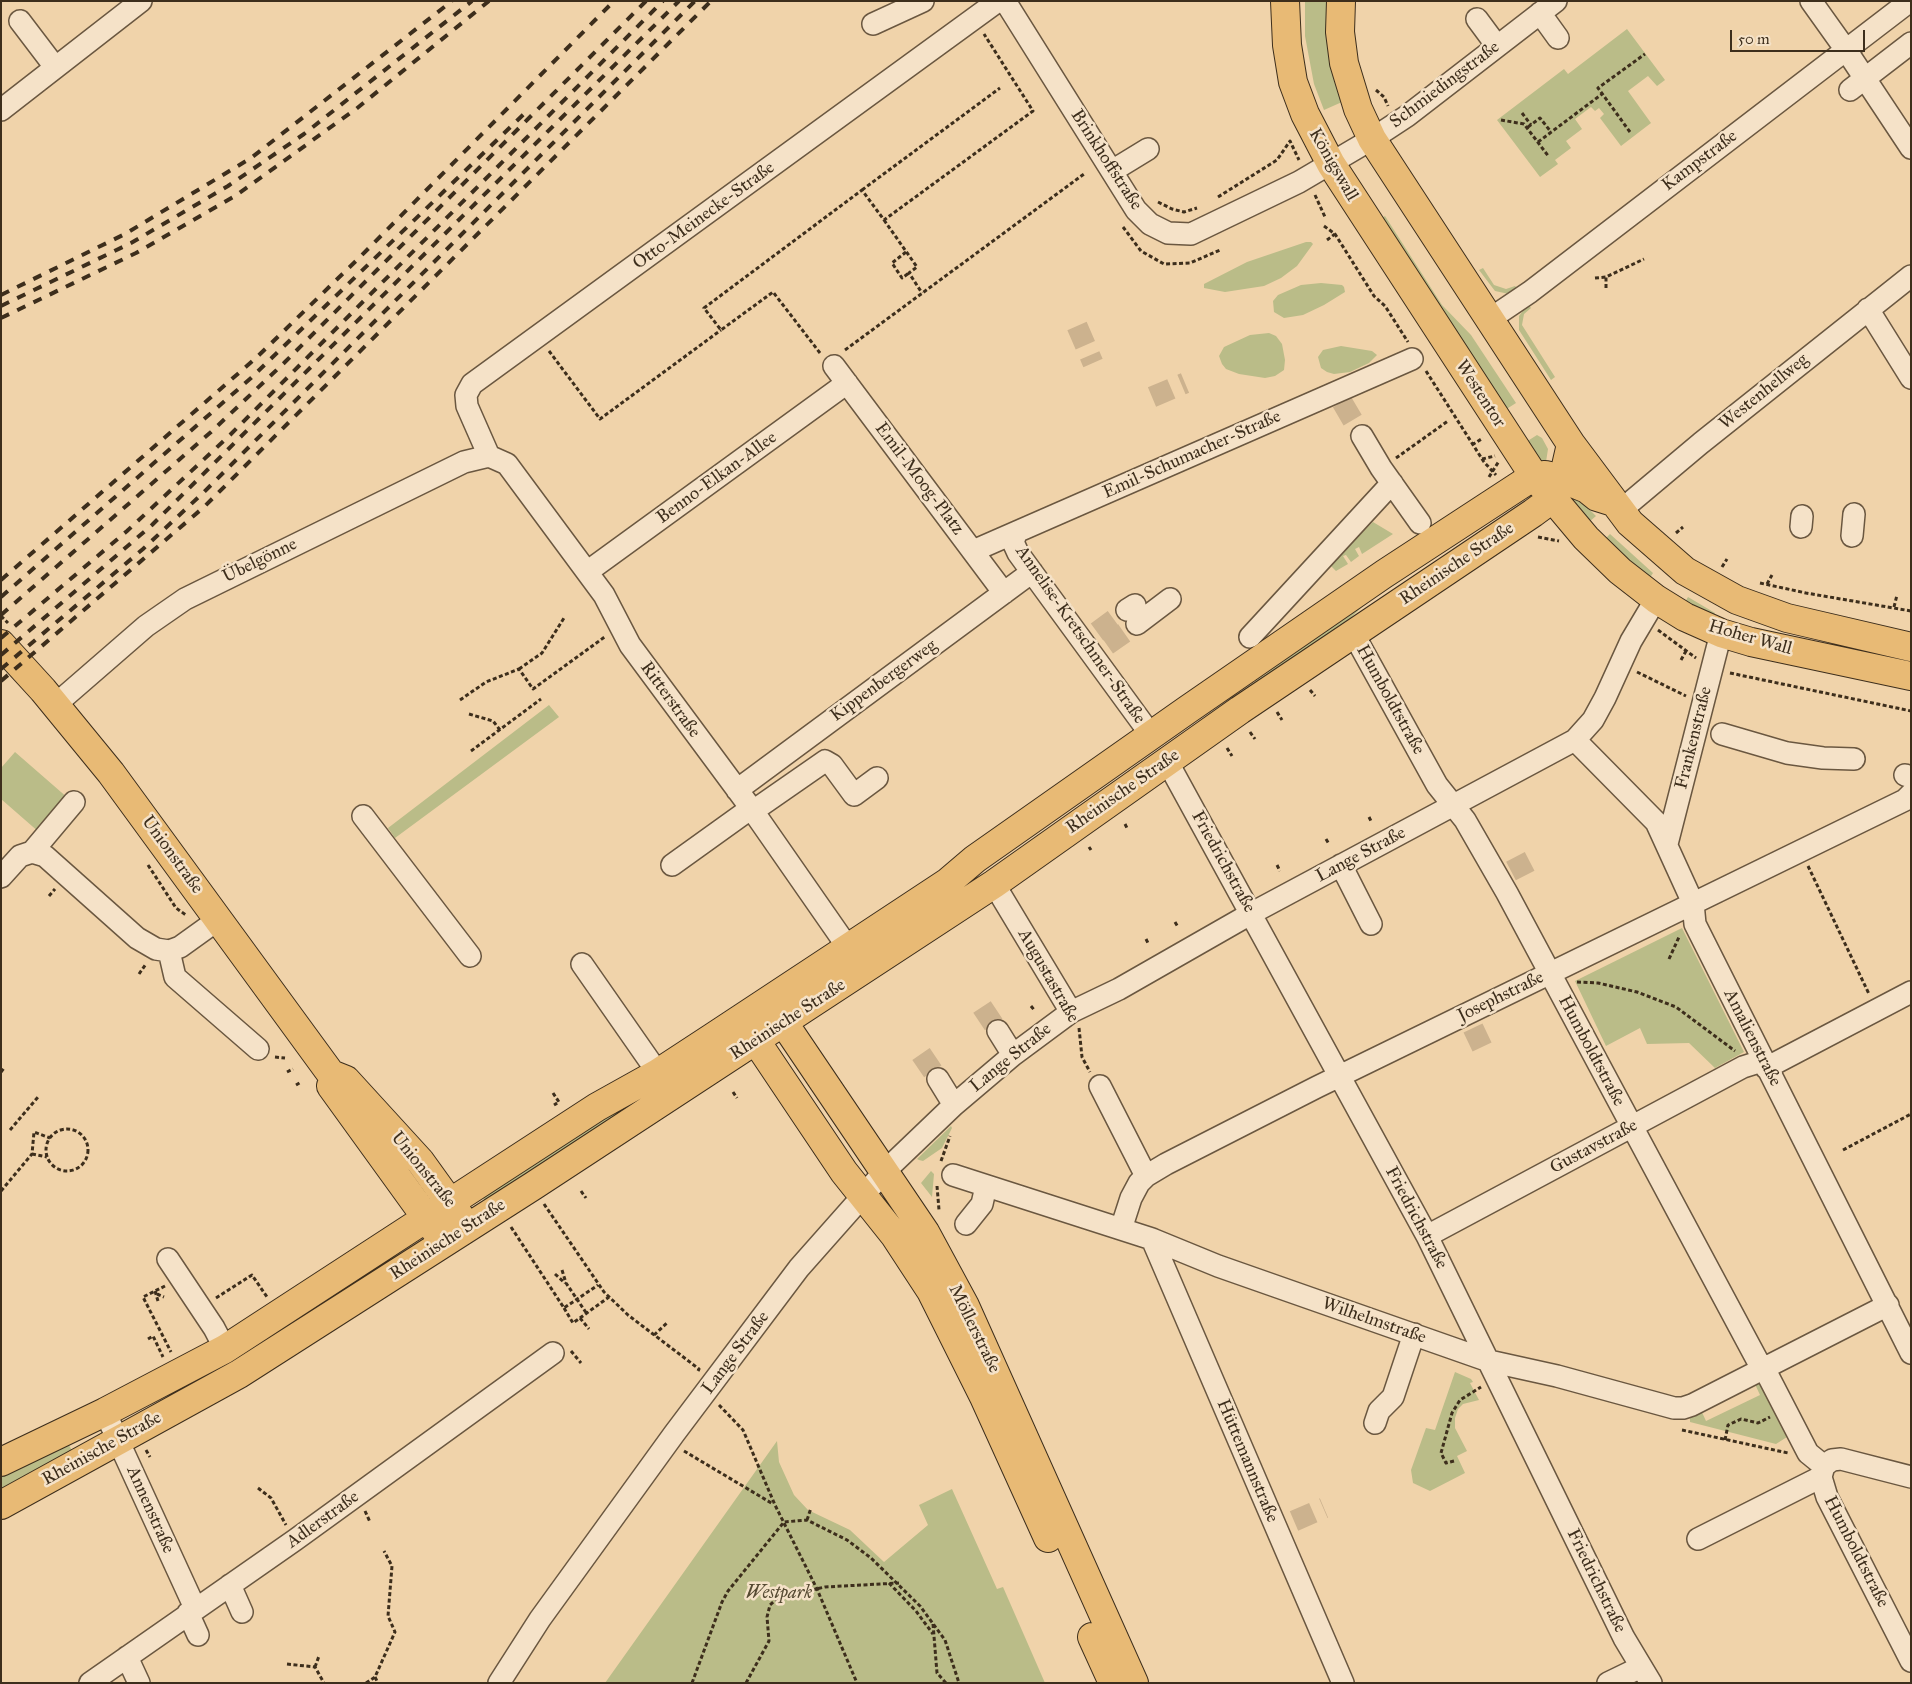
<!DOCTYPE html>
<html>
<head>
<meta charset="utf-8">
<style>
	body { margin:0 }
	#map { position:relative; width:1912px; height:1684px; overflow:hidden; background:#f0d3aa; font-family:"IM FELL Great Primer",serif }
	canvas { display:block }
	.frame { position:absolute; inset:0; border:2px solid #3d2e1c; pointer-events:none }
	.scale { position:absolute; left:1730px; top:30px; width:135px; height:22px; box-sizing:border-box; border:2px solid #3d2e1c; border-top:0; padding-left:6px; font-size:15px; line-height:18px; white-space:nowrap; color:#3d2e1c; -webkit-text-stroke:4px #f5e2c8; paint-order:stroke }
</style>
</head>
<body>
<div id="map">
<canvas width="1912" height="1684"></canvas>
<div class="frame"></div>
<div class="scale">50 m</div>
</div>
<script>
const g = document.querySelector('canvas').getContext('2d');
g.lineJoin = 'round';
function fill(path, color) {
  g.fillStyle = color;
  g.fill(path, 'evenodd');
}
function toPath(rows) {
  const path = new Path2D();
  for (const r of rows) {
    if (r.length === 3) {
      path.moveTo(r[0] + r[2], r[1]);
      path.arc(r[0], r[1], r[2], 0, 2 * Math.PI);
      continue;
    }
    path.moveTo(r[0], r[1]);
    for (let i = 2; i < r.length; i += 2) path.lineTo(r[i], r[i + 1]);
  }
  return path;
}
function stroke(path, color, width, dash) {
  g.strokeStyle = color;
  g.lineWidth = width;
  g.lineCap = dash ? 'butt' : 'round';
  g.setLineDash(dash || []);
  g.stroke(path);
}
function write(font, color, halo, rows, align = 'center') {
  g.font = font + ' "IM FELL Great Primer",serif';
  g.lineWidth = 5;
  g.setLineDash([]);
  g.textBaseline = 'middle';
  g.strokeStyle = halo;
  g.fillStyle = color;
  for (const [text, x, y, turn = 0] of rows) {
    g.save();
    g.translate(x, y);
    g.rotate((+turn || 0) * Math.PI / 180);
    g.textAlign = isNaN(turn) ? turn : align;
    if (halo) g.strokeText(text, 0, 0);
    g.fillText(text, 0, 0);
    g.restore();
  }
}
fill(toPath([
	[1305,1,1327,1,1331,63,1342,102,1324,110,1314,84,1305,36],
	[1627,29,1665,80,1657,86,1648,76,1628,91,1651,123,1621,146,1600,118,1604,114,1599,108,1595,111,1591,107,1575,119,1582,129,1566,141,1571,148,1555,160,1558,164,1540,177,1497,120,1564,69,1568,74],
	[1385,216,1442,305,1471,335,1516,403,1505,410,1380,219],
	[1306,242,1311,242,1313,244,1297,266,1281,278,1264,286,1225,292,1204,288,1204,284,1247,262],
	[1483,268,1494,285,1506,289,1515,286,1519,290,1509,294,1495,291,1479,270],
	[1321,283,1342,285,1344,287,1345,292,1324,305,1303,315,1284,318,1274,312,1273,301,1278,295,1301,285],
	[1528,304,1531,308,1524,314,1522,325,1555,377,1551,380,1519,330,1519,316],
	[1269,333,1276,336,1282,344,1285,360,1284,370,1275,376,1265,378,1239,374,1226,369,1222,364,1219,356,1224,347,1250,335],
	[1341,346,1372,351,1377,355,1369,363,1350,372,1334,374,1327,372,1321,368,1318,357,1323,350],
	[1537,435,1542,438,1548,449,1546,462,1543,464,1526,442],
	[1570,496,1586,506,1596,516,1589,522],
	[1492,513,1495,518,1364,605,1331,637,1197,730,1194,725],
	[1373,522,1393,534,1362,554,1359,547,1355,549,1359,556,1351,562,1346,555,1343,556,1348,564,1336,571,1329,564],
	[1610,534,1653,573,1649,579,1605,539],
	[1688,597,1715,613,1713,616,1685,602],
	[549,705,559,717,395,838,388,828],
	[15,752,69,799,40,833,1,799,1,768],
	[1682,928,1744,1052,1715,1068,1689,1043,1647,1044,1640,1028,1606,1046,1575,981],
	[715,1048,718,1053,487,1204,483,1198],
	[951,1126,952,1128,942,1148,923,1161,919,1160,917,1159],
	[931,1171,934,1174,932,1197,921,1183],
	[1455,1372,1471,1379,1473,1382,1470,1383,1479,1400,1463,1404,1458,1409,1455,1418,1455,1428,1467,1451,1457,1456,1465,1473,1430,1491,1413,1483,1411,1470,1426,1428,1435,1430],
	[1758,1380,1787,1437,1776,1444,1690,1422,1690,1413,1700,1408,1706,1421,1760,1395,1754,1382],
	[66,1440,74,1454,1,1495,1,1470],
	[777,1441,779,1462,794,1495,808,1510,850,1530,884,1562,928,1525,919,1505,952,1489,997,1589,1003,1587,1045,1683,605,1683]
]), '#babc88');
stroke(toPath([
	[1077,326,1093,363],
	[1152,397,1185,383],
	[1342,402,1362,436],
	[1097,632,1127,610],
	[1107,645,1137,624],
	[1511,871,1538,857],
	[982,1007,998,1031],
	[1473,1028,1484,1051],
	[921,1054,938,1079],
	[1294,1521,1324,1508]
]), '#ccb28e', 21, [21, 11]);
const minor = toPath([
	[1005,1,1136,210,1150,224,1168,233,1191,234,1299,182,1372,139,1407,116,1556,1],
	[1811,1,1846,50,1911,148],
	[1540,13,1558,38],
	[1477,19,1497,46],
	[20,21,55,67],
	[873,24,923,1],
	[1850,90,1911,43],
	[1,110,141,1],
	[1112,171,1148,149],
	[1868,309,1911,378],
	[1490,319,1530,292,1910,1],
	[834,366,1004,593],
	[1362,436,1381,468,1420,523],
	[489,456,467,406,466,395,472,384,998,1],
	[489,456,507,464,604,595,630,645,753,811,849,949],
	[1620,511,1701,443,1911,276],
	[1801,527,1802,516],
	[1016,534,1013,542,1018,553,1151,735],
	[1852,536,1854,514],
	[973,551,1412,359],
	[587,572,847,383],
	[1127,610,1135,605],
	[1137,624,1170,599],
	[1353,633,1437,785,1465,820,1507,893,1762,1369],
	[1250,637,1392,483],
	[55,705,146,626,185,599,464,462,489,456],
	[1722,734,1787,753,1823,758,1854,759],
	[1575,740,1656,822,1693,903,1695,924,1911,1353],
	[1167,761,1427,1236,1624,1638,1651,1683],
	[1905,775,1911,777],
	[737,790,1032,572],
	[753,811,825,761,832,765,854,795,877,778],
	[363,816,470,956],
	[1667,844,1721,633],
	[32,852,74,802],
	[672,865,750,809],
	[1341,865,1371,924],
	[1,877,20,856,32,852,45,856,137,938,156,949,169,951,180,947,219,919],
	[994,884,1071,1012],
	[169,951,175,977,258,1049],
	[582,964,658,1073],
	[998,1031,1013,1055],
	[1766,1068,1911,992],
	[938,1079,954,1105],
	[1100,1086,1146,1176],
	[953,1175,1152,1239,1218,1266,1489,1361,1557,1376,1674,1408,1683,1408,1692,1405,1888,1305],
	[966,1224,982,1204,986,1186],
	[1121,1229,1131,1198,1139,1183,1146,1176,1166,1164,1317,1087,1905,800,1911,794],
	[1427,1236,1743,1067,1762,1061],
	[1152,1239,1343,1683],
	[168,1259,214,1328,225,1349],
	[1764,1368,1808,1453,1824,1466],
	[105,1412,195,1608],
	[1375,1423,1379,1411,1393,1397,1414,1334],
	[1824,1466,1821,1477,1827,1497,1911,1661],
	[1824,1466,1832,1460,1841,1459,1911,1477],
	[1698,1539,1821,1477],
	[230,1585,242,1612],
	[188,1613,198,1635],
	[127,1657,139,1683],
	[90,1683,295,1540,553,1353],
	[499,1683,540,1619,674,1434,799,1268,884,1172,954,1105,1013,1055,1071,1012,1119,989,1252,913,1575,740,1593,720,1605,698,1631,641,1656,599],
	[1608,1683,1641,1667]
]);
const major = toPath([
	[1285,1,1287,45,1293,82,1305,114,1331,164,1534,476,1586,538,1620,571,1656,599,1685,617,1721,633,1751,642,1911,676],
	[1341,1,1340,32,1344,63,1358,109,1372,139,1571,444,1630,523,1685,571,1737,600,1787,618,1911,647],
	[1,644,43,690,111,773,331,1074,346,1080,420,1161,461,1218],
	[773,1007,925,1232,965,1306,1134,1683],
	[746,1026,844,1172,895,1236,931,1291,984,1397,1048,1538],
	[331,1086,438,1234],
	[1,1462,105,1412,225,1349,597,1107,658,1073,713,1037,948,882,975,859,1187,710,1384,574,1534,476,1545,475,1563,479,1587,489,1597,497,1613,502],
	[1,1505,239,1374,533,1186,994,884,1240,710,1533,513,1552,499,1558,491,1563,479,1571,444],
	[1092,1637,1113,1683]
]);
stroke(minor, '#6a5740', 24);
stroke(major, '#3d2e1c', 30);
stroke(toPath([
	[1376,90,1384,97,1388,106],
	[1522,113,1531,125],
	[1501,120,1524,124,1549,157],
	[1528,127,1540,118,1551,132],
	[1630,132,1598,88,1645,54],
	[1538,142,1602,94],
	[862,190,1000,88],
	[1315,195,1325,217],
	[1218,197,1277,160,1290,141,1299,160],
	[1158,202,1172,209,1184,212,1197,208],
	[884,220,917,267,909,273,922,293],
	[1324,226,1335,234,1374,296,1385,306,1408,342],
	[1123,227,1141,251,1164,264,1190,263,1220,250],
	[1327,240,1335,234],
	[906,252,892,263,902,278,909,273],
	[1595,278,1606,277],
	[1606,288,1606,277,1644,259],
	[845,350,1084,174],
	[549,351,600,419,721,330],
	[820,353,773,292,721,330,704,308,862,190,884,220,1033,111,984,34],
	[1426,371,1484,462,1496,475],
	[1472,445,1483,438],
	[1396,458,1448,421],
	[1482,459,1495,456],
	[1489,477,1499,461],
	[1676,533,1683,527],
	[1538,537,1559,541],
	[1722,567,1727,559],
	[1760,583,1806,593,1911,611],
	[1767,584,1772,575],
	[1894,607,1897,595],
	[1,616,8,623],
	[1658,630,1696,658],
	[1681,660,1686,651],
	[519,669,542,653,564,618],
	[1637,672,1686,696],
	[1730,673,1911,711],
	[1310,690,1315,696],
	[460,700,486,682,519,669,533,689,606,636],
	[1277,712,1282,720],
	[469,714,493,721,500,730],
	[1250,732,1255,739],
	[1227,748,1232,756],
	[471,751,541,699],
	[1369,817,1371,821],
	[1125,824,1127,828],
	[1326,839,1329,844],
	[1089,847,1091,850],
	[148,865,176,908,186,915],
	[1277,865,1280,871],
	[1808,866,1869,994],
	[49,896,55,889],
	[1175,922,1178,927],
	[1146,939,1148,943],
	[1669,959,1679,937],
	[139,974,146,964],
	[1577,982,1598,983,1637,992,1676,1007,1735,1051],
	[1031,1006,1035,1011],
	[1079,1028,1082,1057,1090,1072],
	[275,1057,285,1058],
	[1,1072,4,1068],
	[287,1072,293,1069],
	[296,1085,301,1082],
	[733,1092,737,1098],
	[553,1093,559,1102,554,1105],
	[67,1150,21],
	[10,1130,38,1097],
	[1843,1150,1911,1114],
	[32,1154,47,1157],
	[941,1161,950,1136],
	[937,1186,939,1210],
	[1,1191,32,1154,34,1132,50,1138],
	[581,1191,586,1198],
	[544,1204,604,1292,628,1315,699,1369,698,1371],
	[511,1227,564,1308,598,1285],
	[562,1270,566,1283,587,1314],
	[555,1274,565,1283],
	[165,1286,143,1297,171,1352],
	[155,1291,158,1301],
	[157,1294,164,1297],
	[216,1298,252,1275,267,1297],
	[564,1308,573,1323,609,1297],
	[580,1318,589,1329],
	[654,1335,667,1323],
	[148,1339,153,1336,163,1357],
	[571,1351,581,1363],
	[719,1405,743,1430,775,1505,817,1589,857,1683],
	[1682,1430,1788,1453],
	[1725,1440,1728,1425,1741,1419,1758,1423,1770,1417],
	[146,1450,150,1457],
	[684,1451,773,1504],
	[1454,1461,1446,1463,1441,1453,1452,1413,1460,1400,1481,1387],
	[258,1488,271,1498,286,1525],
	[365,1511,370,1522],
	[807,1520,811,1508],
	[889,1583,916,1611,933,1634],
	[933,1624,937,1673,946,1683],
	[287,1664,315,1667,324,1683],
	[315,1667,319,1656],
	[375,1677,378,1683],
	[366,1683,375,1677,395,1632,388,1616,392,1566,384,1551],
	[692,1683,722,1602,728,1591,784,1522,807,1520,847,1540,871,1558,920,1606,945,1640,959,1683],
	[746,1683,769,1641,767,1617,770,1605,779,1597,825,1587,899,1583]
]), '#3d2e1c', 3, [4, 2.5]);
stroke(minor, '#f5e2c8', 21);
stroke(major, '#e8ba75', 28);
stroke(toPath([
	[1,295,125,234,251,158,452,1],
	[1,306,131,243,228,186,304,134,472,1],
	[1,318,136,253,235,196,356,109,489,1],
	[1,580,256,358,360,257,614,1],
	[1,597,251,378,528,110],
	[1,615,211,432,284,363,646,1],
	[1,638,127,531,230,435,663,1],
	[1,655,152,525,679,1],
	[1,669,143,549,204,492,695,1],
	[1,681,204,507,711,1]
]), '#3d2e1c', 4, [9, 9]);
write('18px', '#3d2e1c', '#f5e2c8', [
	["Schmiedingstraße",1445,85,-37],
	["Brinkhoffstraße",1106,160,57],
	["Kampstraße",1700,161,-37],
	["Königswall",1333,165,60],
	["Otto-Meinecke-Straße",704,216,-36],
	["Westenhellweg",1764,392,-39],
	["Westentor",1480,394,57],
	["Emil-Schumacher-Straße",1192,455,-24],
	["Benno-Elkan-Allee",717,478,-36],
	["Emil-Moog-Platz",919,479,53],
	["Übelgönne",260,561,-26],
	["Rheinische Straße",1457,564,-34],
	["Annelise-Kretschmer-Straße",1080,635,55],
	["Hoher Wall",1750,638,16],
	["Kippenbergerweg",884,681,-36],
	["Ritterstraße",670,700,54],
	["Humboldtstraße",1390,700,61],
	["Frankenstraße",1694,738,-76],
	["Rheinische Straße",1123,792,-35],
	["Unionstraße",172,855,54],
	["Lange Straße",1361,855,-28],
	["Friedrichstraße",1223,862,61],
	["Augustastraße",1048,976,60],
	["Josephstraße",1501,997,-26],
	["Rheinische Straße",788,1020,-33],
	["Amalienstraße",1752,1038,63],
	["Humboldtstraße",1591,1051,62],
	["Lange Straße",1011,1058,-39],
	["Gustavstraße",1594,1147,-28],
	["Unionstraße",423,1170,51],
	["Friedrichstraße",1416,1218,62],
	["Rheinische Straße",448,1240,-33],
	["Wilhelmstraße",1374,1321,19],
	["Möllerstraße",974,1329,64],
	["Lange Straße",736,1353,-53],
	["Rheinische Straße",102,1449,-29],
	["Hüttemannstraße",1247,1461,67],
	["Annenstraße",150,1510,66],
	["Adlerstraße",323,1520,-36],
	["Humboldtstraße",1856,1552,63],
	["Friedrichstraße",1596,1581,64]
]);
write('italic 18px', '#564a32', '#f5e2c8', [
	["Westpark",779,1594]
]);
</script>
</body>
</html>
